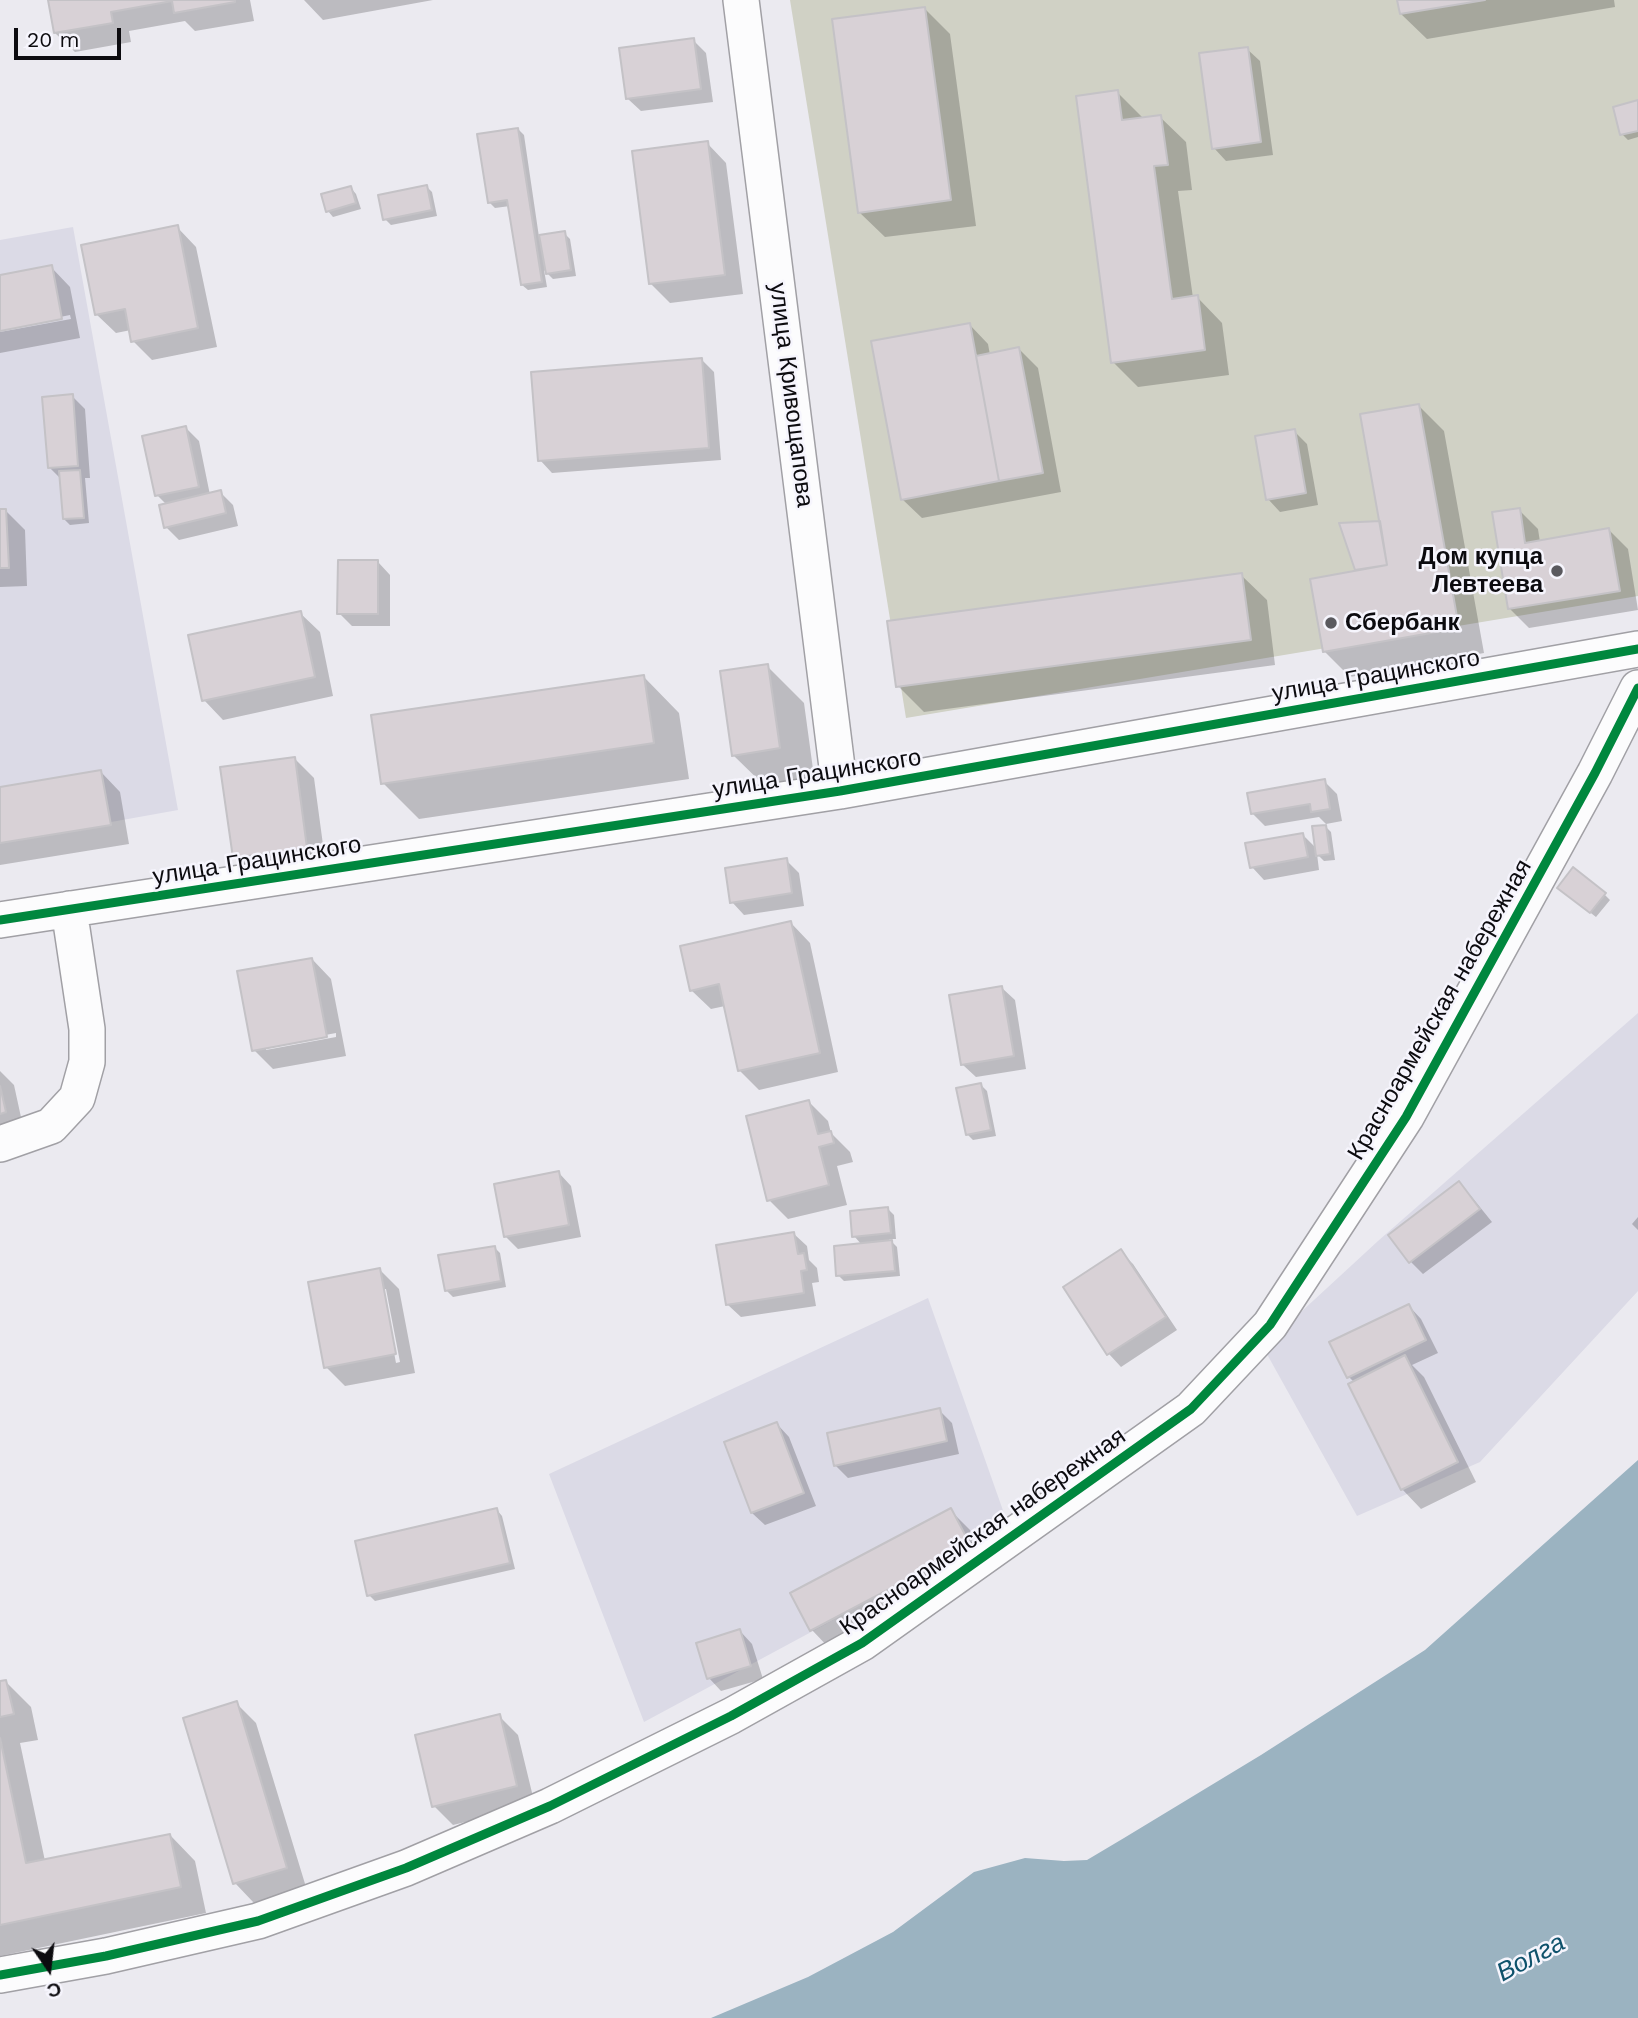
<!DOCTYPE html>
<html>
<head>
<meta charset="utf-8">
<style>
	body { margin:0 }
	#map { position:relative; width:1638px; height:2018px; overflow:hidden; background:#ebeaf0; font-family:"Work Sans",sans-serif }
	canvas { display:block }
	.north { position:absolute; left:14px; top:1934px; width:70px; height:70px; -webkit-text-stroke:5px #f6f5fd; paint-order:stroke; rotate:166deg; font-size:19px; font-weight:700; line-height:28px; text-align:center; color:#0c0b0f }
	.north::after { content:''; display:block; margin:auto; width:24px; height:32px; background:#0c0b0f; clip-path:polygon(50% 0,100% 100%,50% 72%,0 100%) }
	.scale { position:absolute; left:14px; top:28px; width:107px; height:32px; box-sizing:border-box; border:4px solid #0c0b0f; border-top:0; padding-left:9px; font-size:21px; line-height:24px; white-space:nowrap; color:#0c0b0f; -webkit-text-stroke:5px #f6f5fd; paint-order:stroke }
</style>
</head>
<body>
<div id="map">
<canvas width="1638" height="2018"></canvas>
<div class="north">С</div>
<div class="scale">20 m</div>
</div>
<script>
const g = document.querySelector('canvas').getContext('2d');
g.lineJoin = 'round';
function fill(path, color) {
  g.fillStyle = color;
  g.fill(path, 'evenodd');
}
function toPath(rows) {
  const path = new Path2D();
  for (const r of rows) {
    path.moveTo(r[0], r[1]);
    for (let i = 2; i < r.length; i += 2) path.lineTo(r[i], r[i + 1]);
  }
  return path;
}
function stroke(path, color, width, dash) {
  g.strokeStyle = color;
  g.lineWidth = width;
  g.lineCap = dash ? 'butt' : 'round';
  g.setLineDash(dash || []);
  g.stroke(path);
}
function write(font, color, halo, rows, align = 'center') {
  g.font = font + ' "Work Sans",sans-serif';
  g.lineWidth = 5;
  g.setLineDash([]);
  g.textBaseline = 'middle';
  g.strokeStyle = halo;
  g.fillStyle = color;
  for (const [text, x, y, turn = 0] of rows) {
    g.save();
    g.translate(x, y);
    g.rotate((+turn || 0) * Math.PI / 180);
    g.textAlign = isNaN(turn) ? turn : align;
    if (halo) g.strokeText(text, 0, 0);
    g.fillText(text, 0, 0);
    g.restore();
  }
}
fill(toPath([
	[73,227,178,810,0,842,0,240],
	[1638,1013,1638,1291,1480,1462,1357,1516,1263,1347,1378,1241],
	[928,1298,1006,1519,971,1546,644,1722,549,1474]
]), '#dbdae6');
fill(toPath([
	[790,0,1638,0,1638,596,906,718]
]), '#d0d1c5');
fill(toPath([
	[1638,1460,1638,2018,711,2018,808,1977,893,1932,974,1872,1025,1858,1064,1861,1087,1860,1124,1838,1261,1755,1425,1650]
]), '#9bb3c1');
fill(toPath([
	[50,0,250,0,254,21,195,31,185,21,129,31,131,42,75,52,55,33],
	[304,0,433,0,323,20],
	[1399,0,1614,0,1615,7,1427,39,1401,14],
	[925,9,950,34,976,226,885,237,859,212],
	[693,40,706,53,713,102,641,111,628,99],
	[1247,49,1260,61,1273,155,1226,161,1214,148],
	[1117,92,1143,118,1160,117,1186,142,1192,190,1178,191,1193,298,1197,297,1222,323,1229,375,1138,387,1113,362],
	[1638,102,1638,137,1628,140,1622,134],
	[518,129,524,135,539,237,564,233,570,239,576,276,553,279,544,270,547,287,528,290,522,285,510,206,495,208,490,203],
	[707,143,726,163,743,294,670,303,651,284],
	[426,186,432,192,437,216,391,225,385,219],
	[351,188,356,194,361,209,333,217,328,211],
	[177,227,196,247,217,347,152,360,133,341,131,330,116,333,96,314],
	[51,267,70,287,80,338,0,353,0,332,71,319,70,315,0,329,0,277],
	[969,324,988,344,990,355,1019,349,1038,368,1061,492,922,518,902,499],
	[701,359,714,372,721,460,552,473,540,460],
	[72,396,85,409,90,478,85,478,89,523,70,525,64,519,61,479,49,467],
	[1419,406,1444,431,1484,653,1350,677,1324,651,1359,572,1357,569,1381,523],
	[186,428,199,441,210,495,220,492,233,505,238,526,179,540,166,527,167,505,157,495],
	[1294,431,1307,444,1318,505,1280,512,1268,499],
	[5,510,25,530,27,586,0,587,0,511],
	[1519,510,1538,529,1540,542,1609,530,1628,549,1638,610,1529,628,1510,609],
	[378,562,390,575,390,626,352,626,339,613],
	[1241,575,1267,600,1275,665,924,712,898,686],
	[300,613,320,632,333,696,223,720,204,700],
	[767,666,804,703,815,784,770,791,733,755],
	[643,676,679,713,689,779,419,819,383,783],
	[295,759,314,778,326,867,254,877,234,857],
	[101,772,120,792,129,844,0,865,0,789],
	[1324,781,1337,794,1342,821,1326,824,1319,817,1265,826,1252,813],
	[1326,827,1331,832,1335,860,1324,861,1317,854,1319,870,1264,880,1252,867,1303,835,1317,849],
	[786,860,799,873,804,906,744,915,732,902],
	[1565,893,1604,894,1610,900,1596,917],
	[791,923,810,943,838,1072,759,1090,739,1070,725,1006,711,1009,691,990],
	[312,959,331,979,346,1056,273,1069,254,1050],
	[336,1033,336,1037,266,1050,266,1046],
	[1002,988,1015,1000,1026,1069,976,1077,963,1065],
	[0,1071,14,1085,24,1131,0,1137],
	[981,1085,987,1091,996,1136,973,1140,968,1135],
	[809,1102,828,1121,831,1133,850,1152,853,1162,837,1166,847,1205,788,1219,769,1200],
	[559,1173,571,1186,581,1237,518,1249,505,1236],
	[1458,1183,1471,1196,1492,1222,1423,1274,1411,1262],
	[888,1209,894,1215,896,1239,889,1239,897,1247,900,1276,844,1281,838,1275,862,1245,854,1236],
	[1638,1217,1638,1230,1632,1224],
	[794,1234,807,1246,809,1260,817,1268,819,1282,812,1283,816,1306,741,1317,728,1305],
	[494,1247,500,1253,506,1287,453,1297,447,1291],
	[1120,1251,1133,1264,1177,1330,1121,1367,1109,1354,1065,1288],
	[379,1269,399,1289,415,1373,345,1386,326,1367],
	[382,1289,386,1289,400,1362,396,1363],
	[1409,1306,1421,1319,1438,1353,1412,1365,1424,1377,1476,1482,1421,1509,1402,1489,1354,1382,1349,1377],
	[939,1410,952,1423,959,1454,848,1478,835,1465],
	[777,1424,789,1437,816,1506,765,1525,752,1513,726,1443],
	[497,1510,502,1516,515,1569,375,1601,369,1595],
	[950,1510,970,1530,989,1566,831,1650,812,1630,792,1594],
	[740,1631,752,1644,763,1679,721,1691,709,1678],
	[6,1682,31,1707,38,1740,20,1743,45,1861,170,1835,195,1861,206,1913,0,1956,0,1683],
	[236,1703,256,1723,306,1887,254,1903,235,1883],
	[499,1716,518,1735,535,1805,453,1825,434,1806]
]), '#0003');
const building = toPath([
	[48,0,235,0,235,2,174,13,172,1,111,12,113,23,54,33,48,0],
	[1397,0,1485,0,1400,14,1397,0],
	[925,7,951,200,858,213,832,19,925,7],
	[694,38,701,89,626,99,619,48,694,38],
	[1248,47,1261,142,1212,149,1199,53,1248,47],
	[1118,90,1122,120,1161,115,1168,165,1154,166,1172,299,1198,295,1205,350,1111,363,1076,96,1118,90],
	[1638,100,1638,131,1620,135,1613,107,1638,100],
	[518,128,542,282,521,285,507,200,488,203,477,134,518,128],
	[708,141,725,275,649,284,632,151,708,141],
	[427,185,432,210,383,220,378,195,427,185],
	[351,186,356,203,326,212,321,194,351,186],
	[178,225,198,328,131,342,125,309,95,315,81,245,178,225],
	[565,231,571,270,546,274,539,235,565,231],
	[52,265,62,319,0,331,0,275,52,265],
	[970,323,999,481,901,500,871,341,970,323],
	[1019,347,1043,473,999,481,976,356,1019,347],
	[702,358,709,448,538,461,531,372,702,358],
	[73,394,78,466,48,468,42,397,73,394],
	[1419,404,1459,628,1323,652,1310,579,1387,565,1360,414,1419,404],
	[186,426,199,487,155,496,142,436,186,426],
	[1295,429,1306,493,1266,500,1255,436,1295,429],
	[80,470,84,518,63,519,59,471,80,470],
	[221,490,226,513,164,528,159,505,221,490],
	[1520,508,1525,543,1609,528,1620,591,1508,609,1492,512,1520,508],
	[0,509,6,509,9,568,0,568,0,509],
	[1380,521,1387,565,1355,570,1339,523,1380,521],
	[338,560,378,560,378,614,337,614,338,560],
	[1242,573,1251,640,896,687,887,621,1242,573],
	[301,611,315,677,202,701,188,635,301,611],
	[768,664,780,748,732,756,720,671,768,664],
	[644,675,654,743,381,784,371,715,644,675],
	[295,757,307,848,233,858,220,767,295,757],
	[101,770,111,825,0,843,0,787,101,770],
	[1325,779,1330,809,1311,812,1310,804,1251,814,1247,793,1325,779],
	[1326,825,1330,854,1316,856,1312,826,1326,825],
	[1303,833,1308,857,1250,868,1245,843,1303,833],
	[787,858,792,893,730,903,725,868,787,858],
	[1573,867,1606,893,1590,913,1557,888,1573,867],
	[791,921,820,1053,738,1071,719,984,690,991,680,946,791,921],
	[312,958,327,1037,252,1051,237,971,312,958],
	[1002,986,1014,1056,961,1065,949,995,1002,986],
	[981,1083,991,1130,966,1135,956,1088,981,1083],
	[0,1086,6,1112,0,1114,0,1086],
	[809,1100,818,1134,831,1131,834,1143,819,1147,829,1185,767,1201,746,1116,809,1100],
	[559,1171,569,1225,504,1237,494,1184,559,1171],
	[1459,1181,1480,1209,1409,1263,1388,1235,1459,1181],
	[888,1207,891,1233,852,1237,850,1211,888,1207],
	[794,1232,798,1254,804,1253,807,1270,801,1271,804,1293,726,1305,716,1245,794,1232],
	[892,1240,895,1271,836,1276,834,1246,892,1240],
	[495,1246,501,1281,445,1291,438,1255,495,1246],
	[1121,1249,1166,1317,1107,1355,1063,1287,1121,1249],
	[380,1268,396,1354,324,1368,308,1282,380,1268],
	[1409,1304,1426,1340,1347,1378,1329,1342,1409,1304],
	[1405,1355,1458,1462,1401,1490,1348,1384,1405,1355],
	[940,1408,947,1441,834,1466,827,1433,940,1408],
	[777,1422,804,1493,751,1513,724,1442,777,1422],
	[497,1508,510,1563,367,1596,355,1541,497,1508],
	[951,1508,971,1546,810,1631,790,1593,951,1508],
	[740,1629,751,1666,707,1679,696,1643,740,1629],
	[6,1680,14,1714,0,1717,0,1681,6,1680],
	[237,1701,287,1868,233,1884,183,1718,237,1701],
	[500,1714,517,1786,432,1807,415,1735,500,1714],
	[0,1738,26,1863,170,1834,181,1887,0,1925,0,1738]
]);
fill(building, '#d8d1d6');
stroke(building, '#c4c2c6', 2);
const minor = toPath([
	[741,0,840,791],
	[0,920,840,791,1638,649],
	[0,1144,51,1126,77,1098,87,1062,87,1029,69,909],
	[0,1975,106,1956,258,1921,406,1868,550,1806,731,1716,862,1643,1191,1409,1270,1325,1406,1117,1595,773,1638,688]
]);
stroke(minor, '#a1a0a5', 38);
stroke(minor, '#fcfcfd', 35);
stroke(toPath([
	[0,920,840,791,1638,649],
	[0,1975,106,1956,258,1921,406,1868,550,1806,731,1716,862,1643,1191,1409,1270,1325,1406,1117,1595,773,1638,688]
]), '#00873e', 9);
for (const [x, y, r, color] of [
	[1557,571,7,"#5a595e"],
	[1331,623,7,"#5a595e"]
]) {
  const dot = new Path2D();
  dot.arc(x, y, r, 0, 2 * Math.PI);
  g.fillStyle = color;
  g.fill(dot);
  stroke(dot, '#f6f5fd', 2.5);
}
write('24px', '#0c0b0f', '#f6f5fd', [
	["улица Кривощапова",791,395,83],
	["улица Грацинского",1376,676,-10],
	["улица Грацинского",817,774,-9],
	["улица Грацинского",257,861,-9],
	["Красноармейская набережная",1440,1010,-60],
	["Красноармейская набережная",983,1532,-35]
]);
write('bold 24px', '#0c0b0f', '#f6f5fd', [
	["Дом купца",1543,557],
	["Левтеева",1543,585],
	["Сбербанк",1345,623,"left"]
], 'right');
write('italic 26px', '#0f526c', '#f6f5fd', [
	["Волга",1531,1958,-28]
]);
</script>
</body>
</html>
